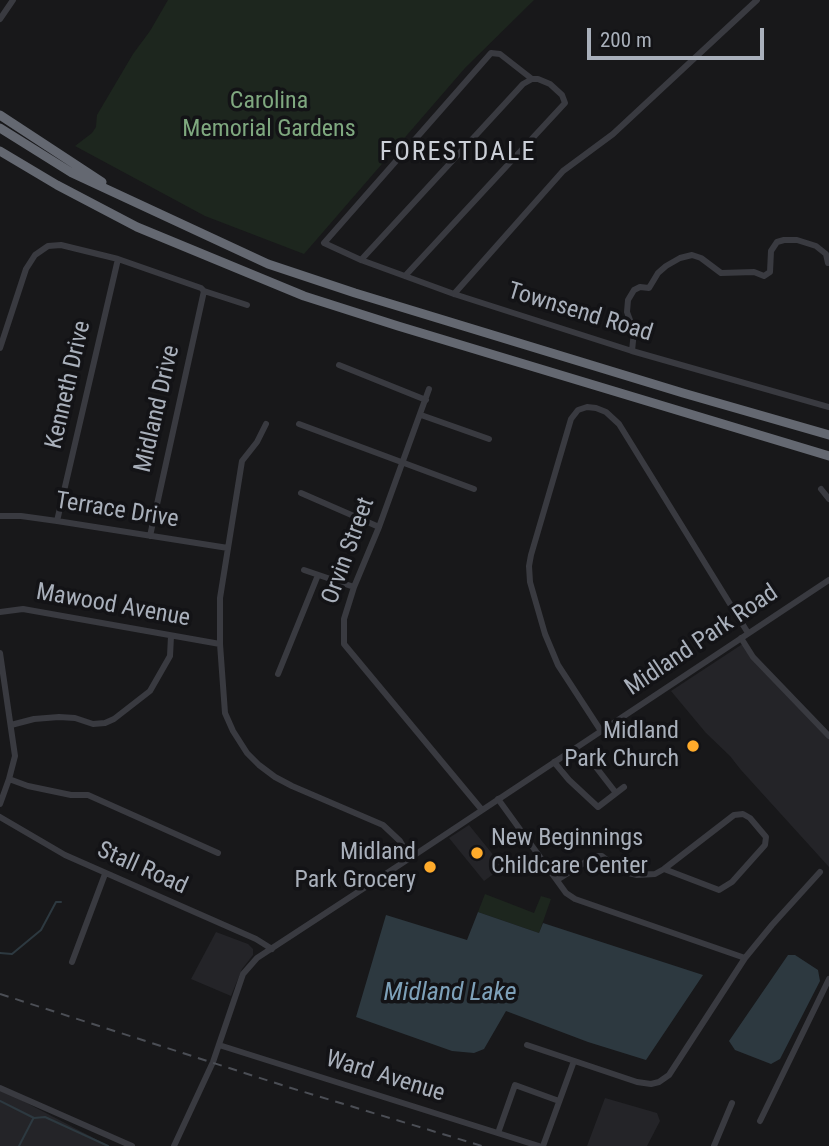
<!DOCTYPE html>
<html>
<head>
<meta charset="utf-8">
<style>
	body { margin:0 }
	#map { position:relative; width:829px; height:1146px; overflow:hidden; background:#18181a; font-family:"Roboto Condensed",sans-serif }
	canvas { display:block }
	.scale { position:absolute; left:587px; top:28px; width:177px; height:32px; box-sizing:border-box; border:4px solid #a9b0bb; border-top:0; padding-left:9px; font-size:21px; line-height:24px; white-space:nowrap; color:#a9b0bb; -webkit-text-stroke:5px #131316; paint-order:stroke }
</style>
</head>
<body>
<div id="map">
<canvas width="829" height="1146"></canvas>
<div class="scale">200 m</div>
</div>
<script>
const g = document.querySelector('canvas').getContext('2d');
g.lineJoin = 'round';
function fill(path, color) {
  g.fillStyle = color;
  g.fill(path, 'evenodd');
}
function toPath(rows) {
  const path = new Path2D();
  for (const r of rows) {
    path.moveTo(r[0], r[1]);
    for (let i = 2; i < r.length; i += 2) path.lineTo(r[i], r[i + 1]);
  }
  return path;
}
function stroke(path, color, width, dash) {
  g.strokeStyle = color;
  g.lineWidth = width;
  g.lineCap = dash ? 'butt' : 'round';
  g.setLineDash(dash || []);
  g.stroke(path);
}
function write(font, color, halo, rows, align = 'center') {
  g.font = font + ' "Roboto Condensed",sans-serif';
  g.lineWidth = 7;
  g.setLineDash([]);
  g.textBaseline = 'middle';
  g.strokeStyle = halo;
  g.fillStyle = color;
  for (const [text, x, y, turn = 0] of rows) {
    g.save();
    g.translate(x, y);
    g.rotate((+turn || 0) * Math.PI / 180);
    g.textAlign = isNaN(turn) ? turn : align;
    if (halo) g.strokeText(text, 0, 0);
    g.fillText(text, 0, 0);
    g.restore();
  }
}
fill(toPath([
	[744,643,829,736,829,867,741,770,730,756,706,733,671,691],
	[469,825,503,867,484,881,449,838],
	[216,932,248,944,253,949,253,955,242,969,231,996,191,979],
	[0,1089,109,1146,0,1146],
	[605,1098,657,1113,660,1121,647,1146,587,1146]
]), '#242428');
fill(toPath([
	[168,0,534,0,465,68,304,254,205,216,75,146,92,133,96,127,97,115,133,54,150,31],
	[485,894,534,913,541,896,551,899,539,933,478,912]
]), '#1d261e');
fill(toPath([
	[478,912,539,933,543,923,703,975,646,1060,588,1042,506,1011,484,1049,474,1053,452,1051,356,1017,386,915,467,940],
	[788,955,795,955,818,970,820,981,780,1059,771,1064,735,1050,729,1041]
]), '#2d3940');
stroke(toPath([
	[0,953,12,954,41,930,56,902,61,902],
	[0,1101,34,1118,45,1117,108,1146],
	[19,1146,33,1119]
]), '#2d3940', 2);
stroke(toPath([
	[0,19,13,0],
	[532,79,500,54,491,53,324,243,361,260,454,294,632,351,829,407],
	[361,260,523,84,532,79,538,79,550,84,562,95,565,103,405,276],
	[454,294,563,171,613,134,757,0],
	[0,348,26,269,35,255,48,246,61,245,118,259,201,288,204,291,247,305],
	[632,351,634,331,627,312,628,300,634,290,640,287,649,288,658,273,666,266,680,258,692,255,701,258,721,273,754,272,764,276,770,272,771,251,777,242,784,240,797,240,816,246,826,254,828,263],
	[339,365,426,400],
	[429,389,379,527,354,587,344,619,344,644,482,810],
	[421,415,489,439],
	[266,424,257,442,242,461,220,598,220,644,225,713,233,731,247,753,259,765,275,777,292,786,383,825,400,841,410,858],
	[299,424,474,489],
	[821,489,829,499],
	[301,493,379,527],
	[0,516,21,516,57,521,228,548],
	[57,521,118,259],
	[150,536,204,291],
	[304,570,354,587],
	[0,612,23,609,220,644],
	[741,638,753,657,829,736],
	[0,653,15,756,9,779,0,804],
	[278,674,318,575],
	[11,725,34,719,59,717,75,718,93,724,105,723,114,719,150,691,170,656,171,636],
	[601,731,558,665,545,634,530,582,529,566,531,555,571,419,578,410,587,407,596,408,606,412,619,424,748,633],
	[554,762,569,780,598,807,624,787],
	[592,762,616,793],
	[9,779,28,786,71,795,88,795,218,853],
	[498,799,566,893,575,899,745,958],
	[0,817,65,855,256,939,272,949],
	[557,880,595,856,602,856,621,871,637,875,655,874,664,869,734,815,743,814,750,818,766,837,765,845,732,882,719,890,664,869],
	[72,962,105,874],
	[219,1045,539,1146],
	[527,1045,637,1082,651,1084,659,1082,669,1075,745,958,772,925,820,872],
	[0,1088,132,1146],
	[760,1121,829,979],
	[498,1133,515,1085,559,1101],
	[174,1146,213,1062,243,974,257,958,410,858,829,580],
	[543,1146,574,1061],
	[714,1146,732,1103]
]), '#393a40', 6);
stroke(toPath([
	[0,115,102,182],
	[0,128,72,173,268,264,355,293,683,393,829,435],
	[0,151,57,185,137,227,304,296,398,326,829,456]
]), '#646871', 9);
stroke(toPath([
	[0,994,291,1088,482,1146]
]), '#4b4e55', 2, [9, 7]);
for (const [x, y, r, color] of [
	[693,746,7,"#ffab2b"],
	[477,853,7,"#ffab2b"],
	[430,867,7,"#ffab2b"]
]) {
  const dot = new Path2D();
  dot.arc(x, y, r, 0, 2 * Math.PI);
  g.fillStyle = color;
  g.fill(dot);
  stroke(dot, '#131316', 2.5);
}
write('24px', '#7fa87f', '#131316', [
	["Carolina",269,102],
	["Memorial Gardens",269,130]
]);
write('24px', '#a9b0bb', '#131316', [
	["Townsend Road",580,313,17],
	["Kenneth Drive",69,385,-77],
	["Midland Drive",158,409,-77],
	["Terrace Drive",117,511,9],
	["Orvin Street",349,551,-70],
	["Mawood Avenue",113,606,10],
	["Midland Park Road",702,641,-34],
	["Stall Road",142,869,24],
	["Ward Avenue",385,1077,17]
]);
write('24px', '#a9b0bb', '#131316', [
	["Midland",679,732],
	["Park Church",679,760],
	["New Beginnings",491,839,"left"],
	["Childcare Center",491,867,"left"],
	["Midland",416,853],
	["Park Grocery",416,881]
], 'right');
g.letterSpacing = '2px';
write('26px', '#cbcfd7', '#131316', [
	["FORESTDALE",458,153]
]);
g.letterSpacing = '0px';
write('italic 26px', '#7ea1b9', '#131316', [
	["Midland Lake",450,993]
]);
</script>
</body>
</html>
